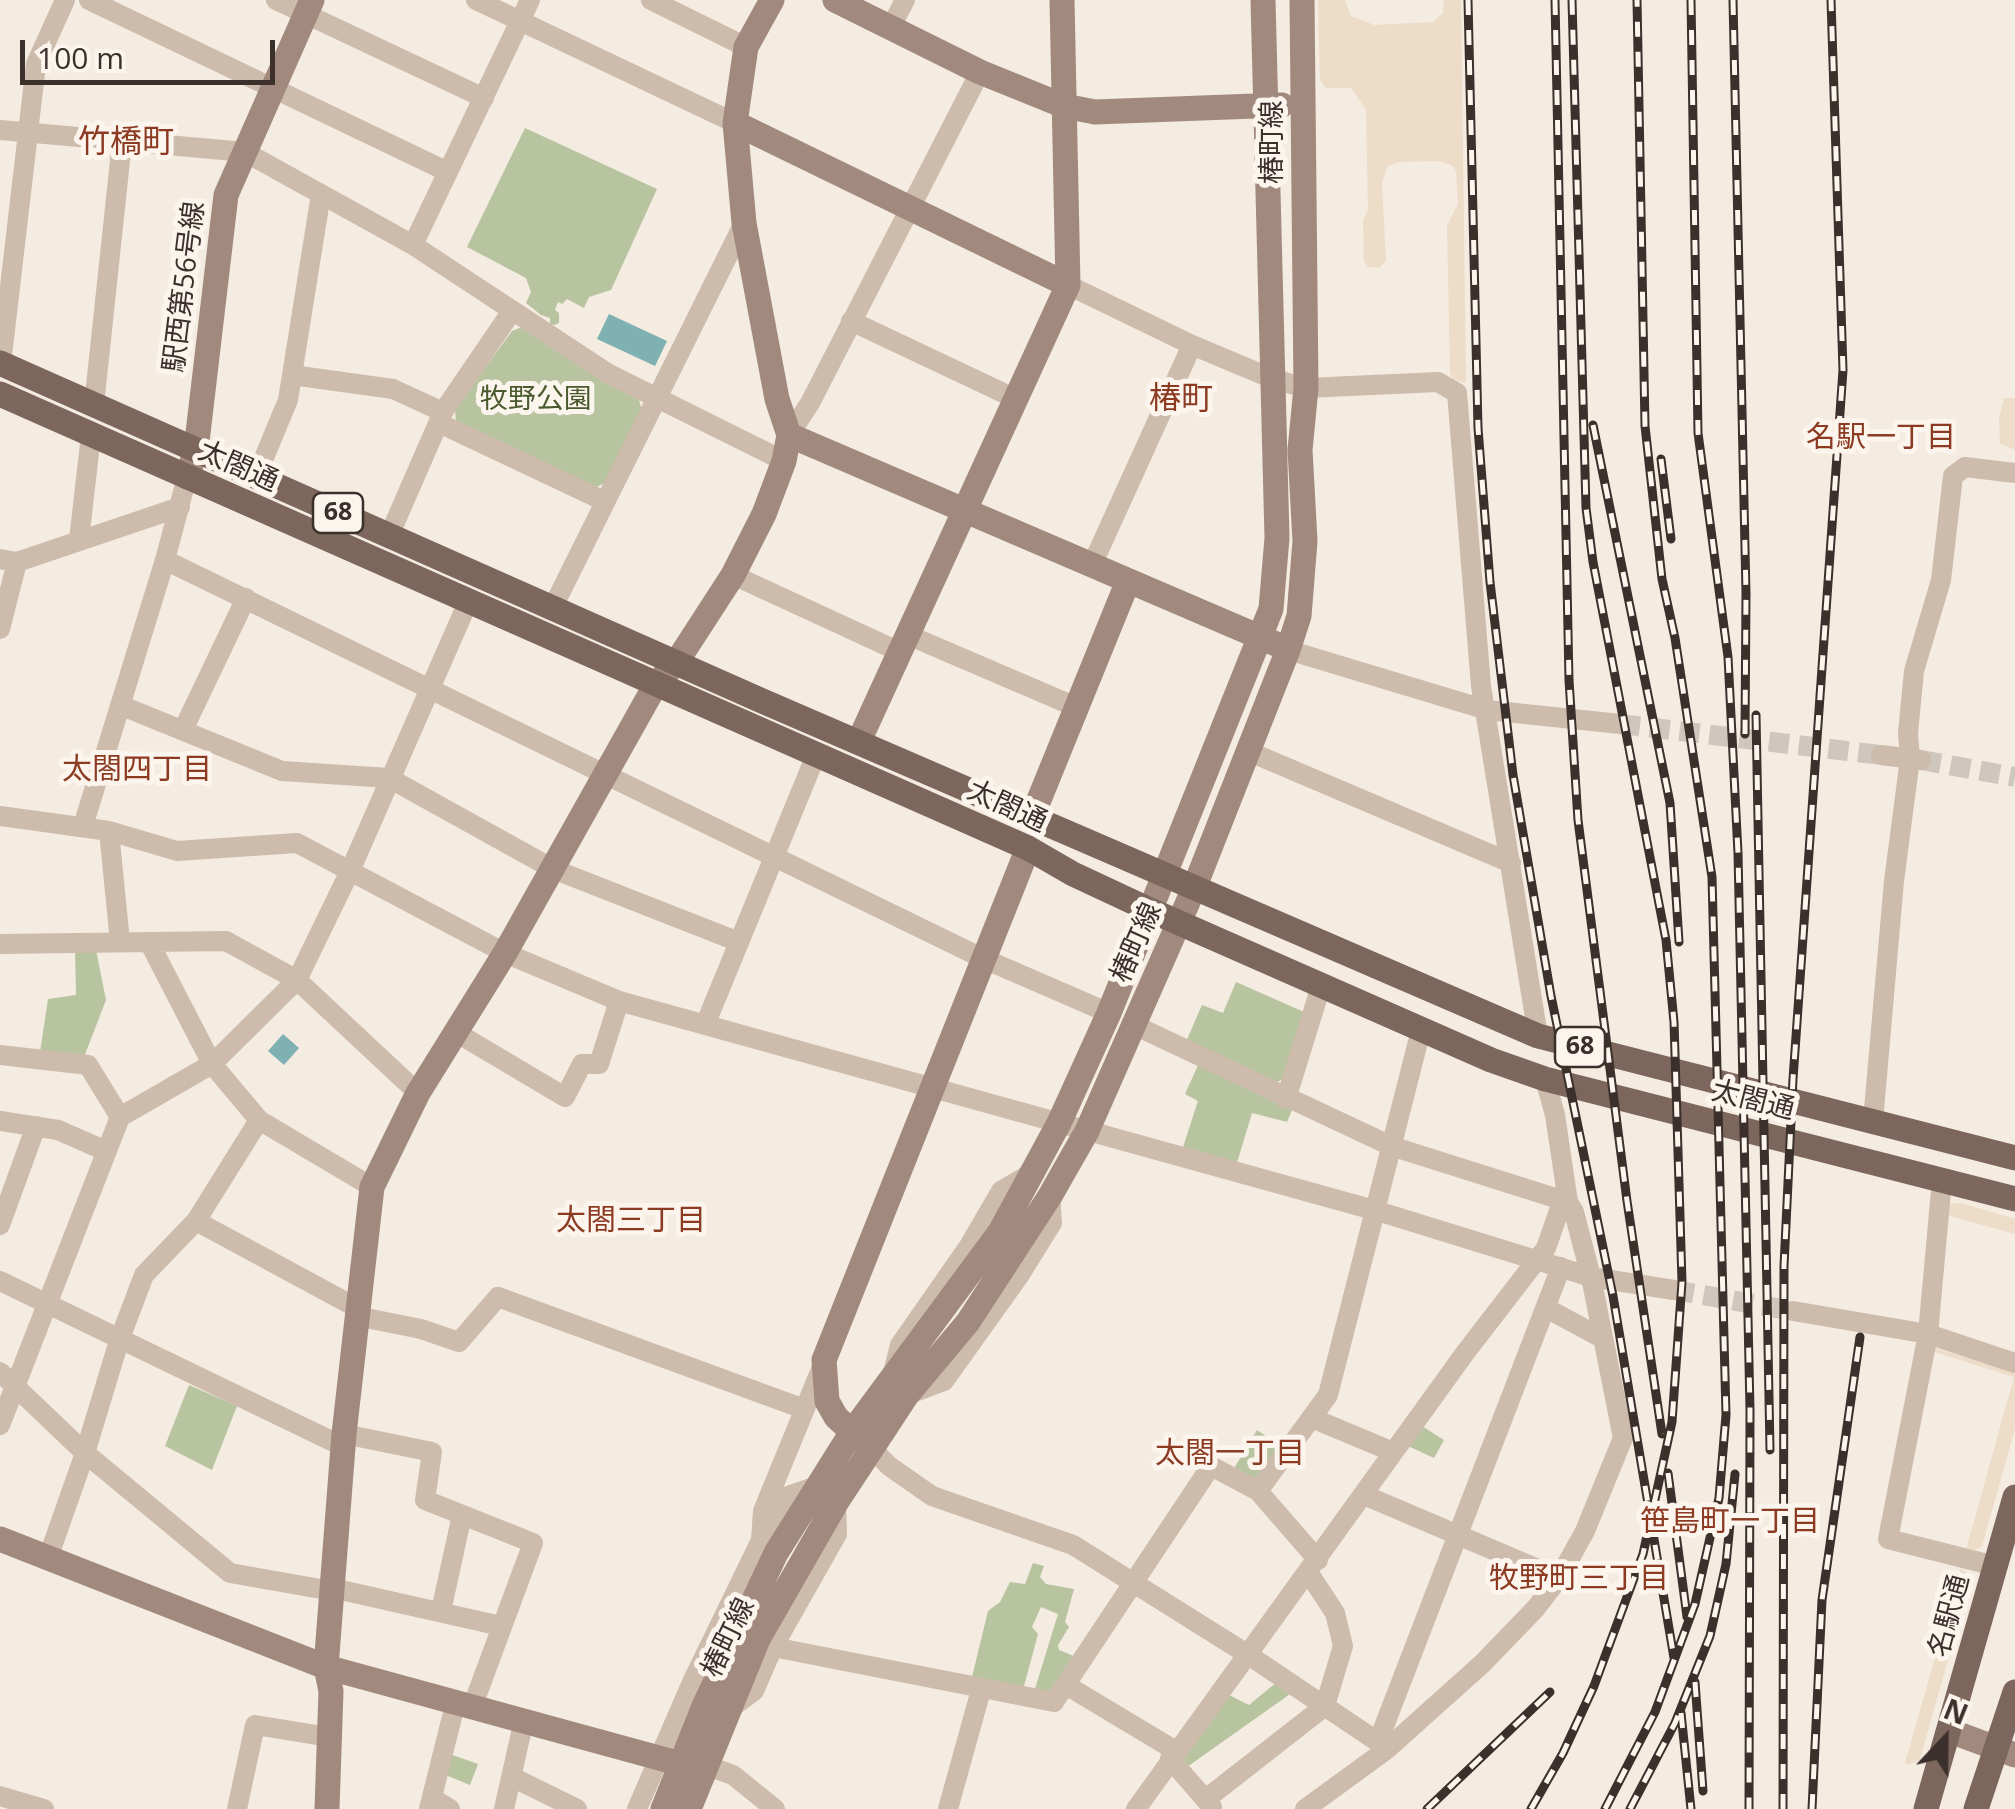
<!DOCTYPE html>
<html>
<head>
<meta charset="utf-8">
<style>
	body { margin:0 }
	#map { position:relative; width:2015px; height:1809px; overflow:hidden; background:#f4ebe1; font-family:"Open Sans",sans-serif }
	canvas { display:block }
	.north { position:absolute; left:1895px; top:1689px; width:100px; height:100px; -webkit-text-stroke:8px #fbf5ee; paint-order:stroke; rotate:22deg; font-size:28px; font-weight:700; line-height:40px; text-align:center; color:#3b302b }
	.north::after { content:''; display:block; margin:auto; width:35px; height:45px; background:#3b302b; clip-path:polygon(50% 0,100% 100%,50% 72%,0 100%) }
	.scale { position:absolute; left:20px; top:40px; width:255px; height:45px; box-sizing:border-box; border:5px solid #3b302b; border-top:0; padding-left:12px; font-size:30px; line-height:35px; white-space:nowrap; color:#3b302b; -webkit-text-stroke:8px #fbf5ee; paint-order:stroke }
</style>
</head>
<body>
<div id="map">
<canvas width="2015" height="1809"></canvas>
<div class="north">N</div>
<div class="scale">100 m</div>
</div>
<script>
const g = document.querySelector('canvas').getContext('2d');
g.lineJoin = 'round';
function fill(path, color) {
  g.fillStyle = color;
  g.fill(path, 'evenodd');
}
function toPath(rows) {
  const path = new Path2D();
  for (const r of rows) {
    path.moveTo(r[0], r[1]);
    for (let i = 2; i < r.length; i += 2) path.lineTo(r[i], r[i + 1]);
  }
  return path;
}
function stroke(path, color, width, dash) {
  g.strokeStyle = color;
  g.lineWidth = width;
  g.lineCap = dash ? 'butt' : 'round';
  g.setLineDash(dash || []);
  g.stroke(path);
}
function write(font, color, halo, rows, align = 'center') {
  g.font = font + ' "Open Sans","Noto Sans JP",sans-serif';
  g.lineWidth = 10;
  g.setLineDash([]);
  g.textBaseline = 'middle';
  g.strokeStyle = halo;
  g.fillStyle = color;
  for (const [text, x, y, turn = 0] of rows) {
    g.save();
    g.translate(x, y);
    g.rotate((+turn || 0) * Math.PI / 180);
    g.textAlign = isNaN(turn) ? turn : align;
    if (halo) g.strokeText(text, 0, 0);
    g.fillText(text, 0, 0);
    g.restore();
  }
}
fill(toPath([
	[525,128,657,189,611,290,589,297,584,308,567,299,562,304,558,302,555,310,559,313,559,323,554,325,550,324,550,318,541,315,526,303,531,292,526,278,467,247],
	[522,327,639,400,642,411,606,482,595,488,456,423,455,409,512,331],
	[75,950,96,950,106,1000,84,1057,40,1052,48,999,76,995],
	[1236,982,1304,1012,1283,1079,1273,1084,1185,1044,1202,1005,1223,1013],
	[1199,1063,1292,1110,1287,1122,1252,1113,1236,1166,1183,1147,1198,1101,1185,1094],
	[189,1385,237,1406,212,1470,165,1446],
	[1422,1426,1444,1440,1434,1458,1408,1446],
	[1257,1430,1282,1447,1258,1478,1250,1479,1233,1470],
	[1033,1563,1044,1566,1040,1577,1046,1584,1074,1589,1065,1622,1069,1627,1058,1645,1059,1650,1076,1657,1055,1693,1034,1692,1058,1614,1041,1607,1032,1627,1038,1634,1023,1690,971,1681,988,1611,1000,1602,1010,1582,1025,1584],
	[1277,1682,1293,1692,1187,1767,1178,1760,1229,1695,1249,1705],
	[450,1754,478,1764,470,1785,443,1774]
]), '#b8c4a0');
fill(toPath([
	[1318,0,1345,0,1351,16,1374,25,1433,22,1443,13,1444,0,1461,0,1466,383,1453,379,1450,373,1447,226,1458,204,1456,171,1452,165,1438,161,1398,162,1387,167,1382,183,1386,261,1379,268,1368,267,1364,261,1363,220,1368,209,1366,110,1351,88,1326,88,1320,80],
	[2004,398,2015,398,2015,450,2000,443,1999,419],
	[1961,1203,2015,1219,2015,1234,1946,1215,1950,1204],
	[1935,1348,2015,1372,2015,1429,1982,1546,1975,1550,1966,1550,2014,1377,1931,1351],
	[1961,1568,1971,1578,1920,1759,1909,1765,1905,1763]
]), '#ecdcc8');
fill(toPath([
	[609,314,667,341,655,366,597,339],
	[283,1034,299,1048,284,1065,268,1051]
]), '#7fb0b2');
stroke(toPath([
	[1620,724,1881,755],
	[1921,760,2015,777],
	[1674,1290,1793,1311]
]), '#cfc6bd', 20, [20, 10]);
stroke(toPath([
	[89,0,448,172],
	[276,0,484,98],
	[476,0,735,123],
	[651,0,746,47],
	[891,27,905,0],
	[0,130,245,152,413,245,609,374,784,461],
	[413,245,530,0],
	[1068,285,1192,345,1273,379,1306,388,1438,382,1457,393,1481,686,1538,1036],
	[851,321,1014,398],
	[1,364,36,64,65,0],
	[292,375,393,389,443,412],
	[94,405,122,142],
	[439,423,604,501],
	[789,435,810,403,980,72],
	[256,477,288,400,321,194],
	[389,536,443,412,512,311],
	[79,540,91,435],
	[0,559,17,562,180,507],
	[165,560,982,958,1109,1013],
	[1092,565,1192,345],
	[733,575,900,652],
	[552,609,744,223],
	[0,629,17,562],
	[908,635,1076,707],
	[1288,650,1487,710,1620,724],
	[120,705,282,771,389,778,553,869,739,942],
	[183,730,246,598],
	[1250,752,1511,863],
	[1881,755,1921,760],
	[0,816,109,831,177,851,297,843,505,953,619,1001,1374,1210,1591,1277,1674,1290],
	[83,826,165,560,187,477],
	[109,831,120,942],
	[149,942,212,1064,259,1120,372,1187],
	[0,944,226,941,297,980,418,1093],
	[705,1025,816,755],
	[1134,1025,1391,1146,1568,1202],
	[457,1033,565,1097,582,1064,599,1064,619,1001],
	[0,1055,88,1065,120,1117],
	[1286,1099,1321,986],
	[0,1121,58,1130,106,1151],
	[1873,1121,1894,881,1910,759,1908,733,1914,671,1941,580,1953,476,1965,467,2015,473],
	[1942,1180,1928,1334,1888,1539,1995,1566],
	[196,1221,357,1308],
	[0,1225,36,1126],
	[0,1281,342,1446],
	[1546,1308,1600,1337],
	[1793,1311,1928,1334,2015,1363],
	[356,1316,421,1329,459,1342,498,1297,804,1409],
	[0,1372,85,1453,230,1573,332,1591],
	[893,1373,900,1345,969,1246,1001,1191,1032,1173],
	[907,1395,944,1381,1019,1276,1052,1223,1050,1196],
	[1312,1418,1393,1452],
	[0,1425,120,1117,212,1064,297,980,350,871,468,602],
	[344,1434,432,1452,425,1500,533,1543,473,1705],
	[870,1447,889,1466,932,1496,1073,1545,1247,1654,1378,1742,1386,1750],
	[1258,1491,1328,1395,1421,1030],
	[1364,1495,1559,1578],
	[762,1538,788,1496,817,1486],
	[48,1558,85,1453,119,1341,144,1275,196,1221,259,1120],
	[332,1588,501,1626],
	[441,1611,462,1515],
	[773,1647,1054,1702,1211,1466,1258,1491,1318,1560],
	[1066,1685,1176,1751],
	[704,1706,693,1680,761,1540,763,1511,824,1362],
	[731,1708,754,1691,773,1647,837,1534,836,1503],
	[1378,1742,1561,1267],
	[1170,1759,1212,1807],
	[512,1777,577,1809],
	[704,1779,705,1769,719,1770,733,1775,775,1809],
	[0,1796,44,1809],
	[432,1798,450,1809],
	[1206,1799,1325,1706,1343,1646,1335,1613,1308,1572],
	[237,1809,255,1725,329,1737],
	[429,1809,456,1701],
	[504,1809,524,1720],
	[637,1809,693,1680],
	[948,1809,981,1690],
	[1136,1809,1465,1353,1546,1248,1560,1208,1568,1202],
	[1305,1809,1386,1750,1483,1663,1536,1608,1559,1578,1585,1531,1623,1438,1591,1277,1574,1212,1568,1202,1555,1115,1545,1079]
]), '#cdbbac', 20);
stroke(toPath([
	[835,0,980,72,1064,106,1095,112,1282,105],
	[735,123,1068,285],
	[789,435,1276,644],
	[187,477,196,450,226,195,312,0],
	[859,741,1068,285,1062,0],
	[1032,817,1128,581],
	[862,1441,836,1417,827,1401,824,1360,1028,848],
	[0,1539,326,1667,692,1767],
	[1950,1731,2015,1755],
	[327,1809,331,1691,326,1667,344,1434,372,1187,418,1093,505,953,656,684,676,663,733,575,764,514,784,461,789,435,777,399,744,223,735,123,746,47,772,0],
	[663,1809,704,1706,776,1553,852,1432,1000,1232,1059,1123,1109,1013,1271,609,1277,538,1263,0],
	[689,1809,758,1639,836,1503,907,1395,968,1322,1050,1196,1087,1131,1195,886,1288,650,1299,616,1305,541,1300,450,1306,388,1302,0]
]), '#a18a7d', 25);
stroke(toPath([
	[0,363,760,700,1538,1036,2015,1158],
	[0,394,1028,848,1073,874,1150,910,1491,1060,1545,1079,2015,1199],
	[1926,1809,2015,1497],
	[1976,1809,2015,1692]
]), '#7d675c', 25);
const rail = toPath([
	[1468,0,1478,428,1490,582,1513,775,1551,996,1613,1296,1674,1658],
	[1555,0,1569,680,1578,820,1627,1201,1662,1434],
	[1691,0,1698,433,1728,657,1738,853,1750,1410,1749,1809],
	[1733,0,1746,593,1745,734],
	[1593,425,1670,803,1679,942],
	[1661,459,1671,539],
	[1756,715,1770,1450],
	[1668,1473,1687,1617],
	[1695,1682,1703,1791],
	[1681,1713,1691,1809],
	[1427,1809,1550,1692],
	[1531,1809,1563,1753,1594,1686,1643,1554,1672,1422,1682,1282,1674,1022,1666,940,1593,562,1586,508,1572,0],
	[1605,1809,1655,1712,1695,1604,1719,1498,1726,1415,1712,877,1675,638,1662,579,1645,426,1637,0],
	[1630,1809,1675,1723,1710,1636,1726,1564,1735,1474],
	[1783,1809,1784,1266,1793,1079,1843,370,1831,0],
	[1812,1809,1822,1600,1860,1337]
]);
stroke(rail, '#3b302b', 9);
stroke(rail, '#fbf5ee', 5, [15]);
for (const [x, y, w] of [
	[338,513,50],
	[1580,1047,50]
]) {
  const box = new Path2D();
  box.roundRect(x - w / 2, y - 20, w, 40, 8);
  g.fillStyle = '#fbf5ee';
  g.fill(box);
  stroke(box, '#3b302b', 2.5);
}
write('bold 25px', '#3b302b', null, [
	["68",338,513],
	["68",1580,1047]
]);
write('28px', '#3b302b', '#fbf5ee', [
	["椿町線",1273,142,-90],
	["駅西第56号線",185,287,-83],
	["太閤通",238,467,24],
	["太閤通",1007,807,25],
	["椿町線",1137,943,-66],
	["太閤通",1753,1101,14],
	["名駅通",1950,1616,-75],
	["椿町線",729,1638,-64]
]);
write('28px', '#4a5a2e', '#fbf5ee', [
	["牧野公園",536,400]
]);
write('30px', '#8c3b22', '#fbf5ee', [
	["名駅一丁目",1881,438],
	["太閤四丁目",137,770],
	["太閤三丁目",631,1221],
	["太閤一丁目",1230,1454],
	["笹島町一丁目",1730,1522],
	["牧野町三丁目",1579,1579]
]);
write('32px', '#8c3b22', '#fbf5ee', [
	["竹橋町",126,143],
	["椿町",1181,400]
]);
</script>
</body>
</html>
